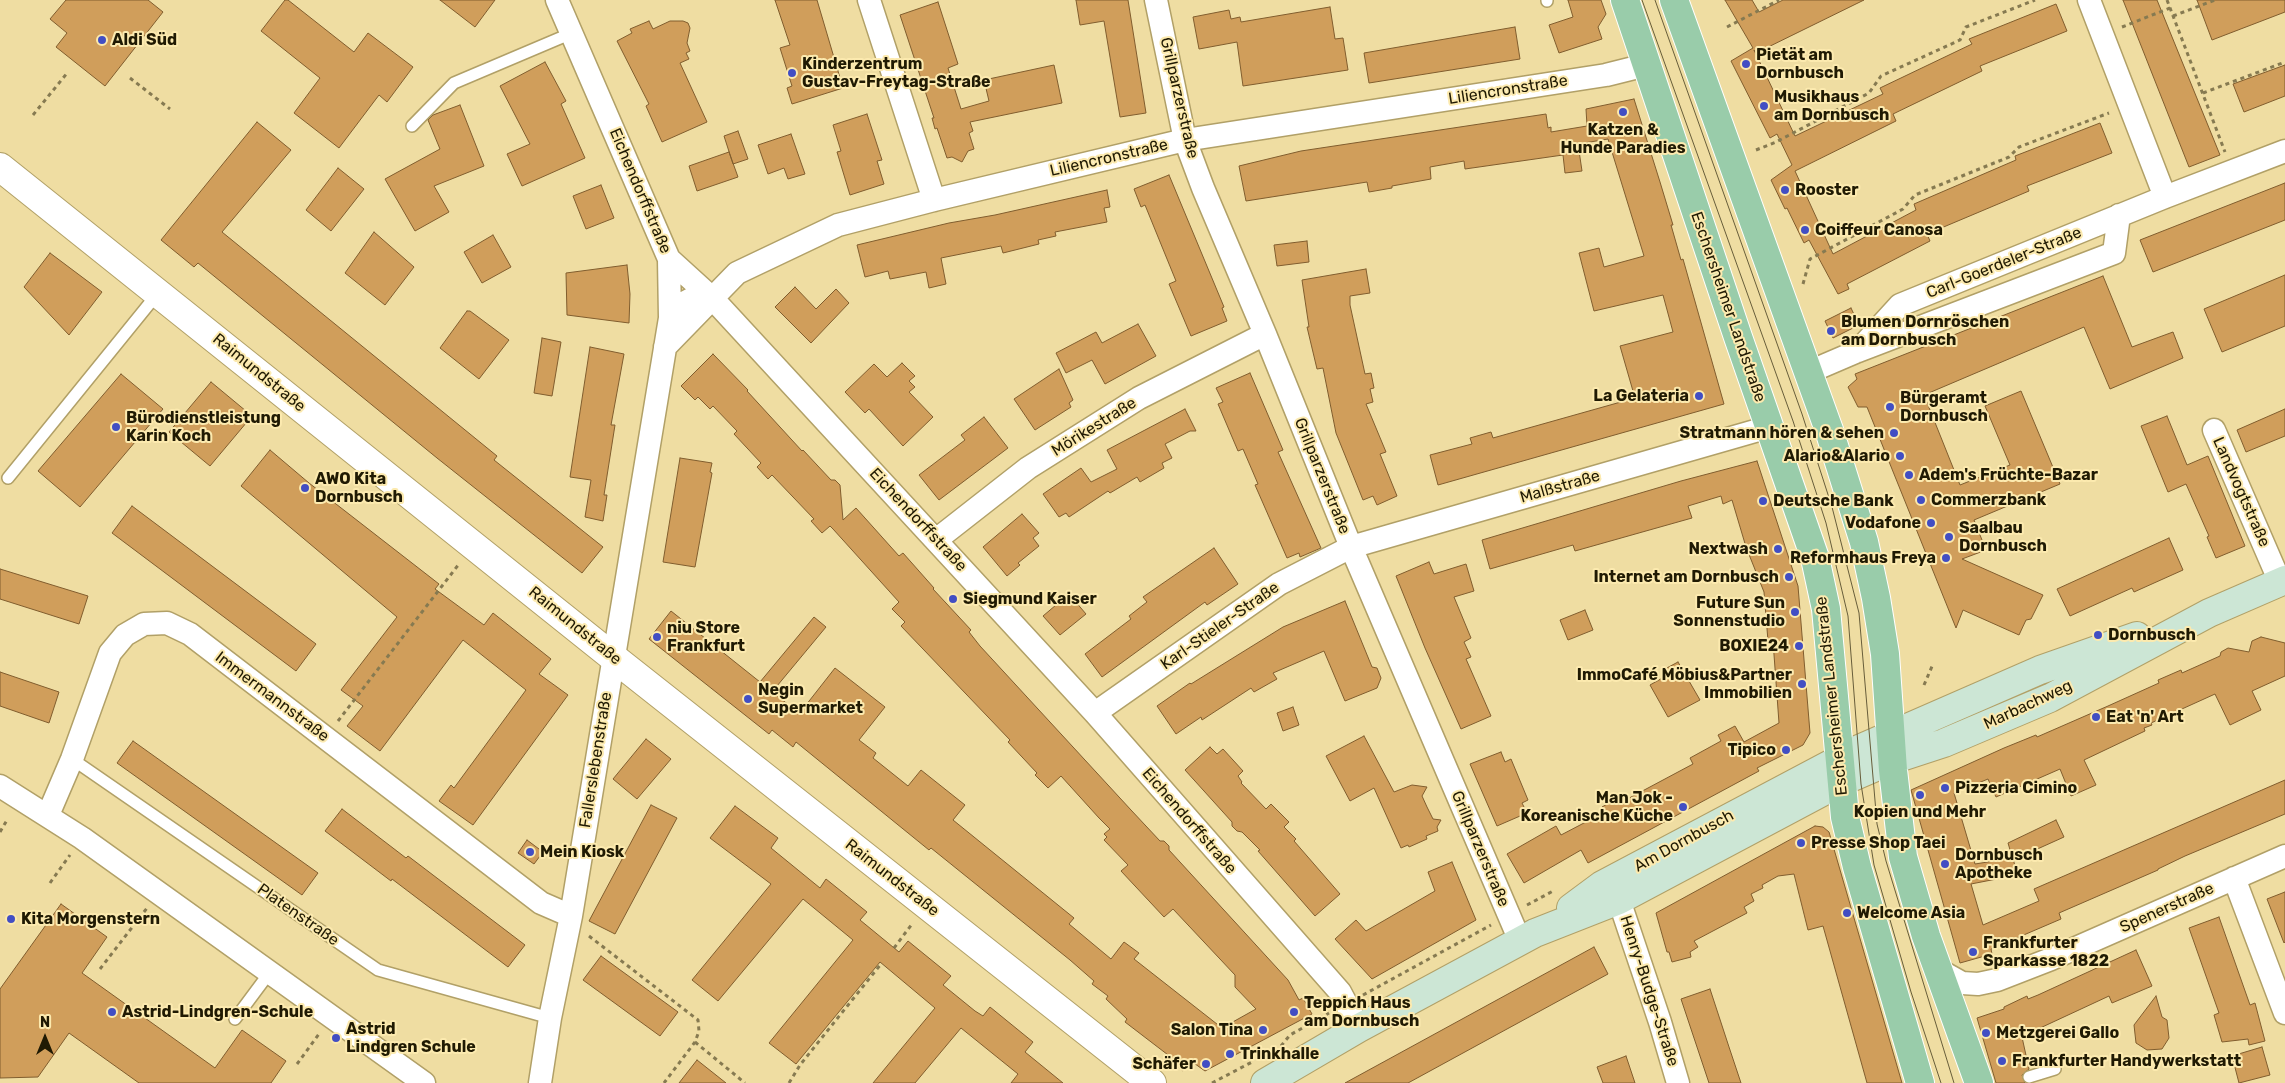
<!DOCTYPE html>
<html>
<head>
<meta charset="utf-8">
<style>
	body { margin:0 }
	#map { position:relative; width:2285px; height:1083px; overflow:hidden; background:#efdda2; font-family:Rubik,sans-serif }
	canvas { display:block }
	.north { position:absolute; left:20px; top:1013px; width:50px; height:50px; -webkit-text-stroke:4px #fceaaf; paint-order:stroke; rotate:0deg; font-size:14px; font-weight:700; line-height:20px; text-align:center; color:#201a03 }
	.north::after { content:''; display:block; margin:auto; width:18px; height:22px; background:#201a03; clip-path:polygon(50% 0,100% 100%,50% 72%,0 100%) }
</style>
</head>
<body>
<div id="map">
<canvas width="2285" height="1083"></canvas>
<div class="north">N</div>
</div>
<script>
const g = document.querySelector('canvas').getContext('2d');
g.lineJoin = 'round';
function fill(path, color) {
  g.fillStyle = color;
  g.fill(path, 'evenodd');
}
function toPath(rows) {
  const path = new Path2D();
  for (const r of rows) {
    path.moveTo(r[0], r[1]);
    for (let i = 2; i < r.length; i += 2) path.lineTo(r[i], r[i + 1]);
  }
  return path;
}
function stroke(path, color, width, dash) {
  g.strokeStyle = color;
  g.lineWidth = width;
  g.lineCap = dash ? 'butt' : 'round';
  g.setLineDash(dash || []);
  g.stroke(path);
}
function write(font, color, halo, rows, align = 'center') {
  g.font = font + ' Rubik,sans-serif';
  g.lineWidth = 4;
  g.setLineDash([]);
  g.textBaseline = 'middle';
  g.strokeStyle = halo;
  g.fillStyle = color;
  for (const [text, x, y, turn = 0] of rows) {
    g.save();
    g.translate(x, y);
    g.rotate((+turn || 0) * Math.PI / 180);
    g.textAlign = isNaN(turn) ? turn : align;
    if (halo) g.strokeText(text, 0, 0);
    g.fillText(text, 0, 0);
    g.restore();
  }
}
const building = toPath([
	[66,0,148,0,163,12,105,86,56,47,67,33,50,19,66,0],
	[285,0,288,0,354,52,368,33,413,67,387,102,379,95,339,148,294,113,320,78,261,31,285,0],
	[440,0,495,0,475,27,440,0],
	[775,0,817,0,843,88,792,104,787,88,792,86,780,48,790,45,775,0],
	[1076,0,1128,0,1146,113,1120,117,1104,21,1080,25,1076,0],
	[1568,0,1601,0,1606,14,1598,27,1602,39,1559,53,1549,25,1573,17,1568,0],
	[1725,0,1752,0,1759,12,1783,0,1864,0,1756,53,1754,50,1795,136,1883,94,1880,88,1972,44,1969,39,2056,4,2067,31,1980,66,1982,71,1893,114,1896,121,1795,171,1833,254,1916,210,1914,204,2016,160,2015,156,2100,123,2112,153,2027,186,2029,191,1927,234,1930,241,1847,284,1849,289,1838,294,1809,240,1804,243,1787,208,1785,209,1771,180,1792,165,1777,134,1770,138,1731,61,1753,48,1725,0],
	[2123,0,2157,0,2220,155,2189,167,2123,0],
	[2197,0,2285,0,2285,12,2212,40,2197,0],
	[938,2,958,64,948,68,961,109,989,101,984,80,1054,65,1062,103,970,122,973,131,969,133,974,149,968,151,962,162,952,157,947,158,937,128,935,129,932,118,934,118,900,15,938,2],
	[1330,7,1335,39,1343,38,1348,70,1243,86,1237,42,1199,49,1193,17,1229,10,1231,19,1240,17,1241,22,1330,7],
	[649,21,653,29,670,21,683,21,688,23,690,28,687,43,690,51,686,53,689,59,680,63,707,122,662,142,646,106,649,104,617,41,632,33,630,29,649,21],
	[1515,27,1520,59,1369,83,1364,53,1515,27],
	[545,62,566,101,561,104,585,158,522,186,507,154,530,144,500,86,545,62],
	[2285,65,2285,96,2244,112,2233,84,2285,65],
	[1634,99,1660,182,1673,225,1671,225,1681,260,1683,259,1724,404,1438,485,1430,455,1472,444,1470,438,1491,432,1493,438,1635,398,1620,346,1673,332,1663,295,1594,311,1579,253,1599,248,1604,267,1644,256,1608,139,1578,144,1582,171,1565,173,1563,155,1465,169,1464,161,1430,167,1431,179,1392,186,1392,188,1369,192,1367,182,1246,201,1239,166,1301,151,1546,114,1548,128,1551,127,1551,132,1587,126,1586,109,1634,99],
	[460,105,484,166,434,186,449,212,415,231,385,179,440,149,428,120,433,115,460,105],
	[867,114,882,160,877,161,884,184,850,195,837,152,841,151,833,125,867,114],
	[257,122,291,150,222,232,497,456,494,460,603,547,582,573,437,458,198,263,194,267,161,240,257,122],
	[738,131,748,159,733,164,724,136,738,131],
	[791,134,805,174,788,179,784,168,768,174,758,145,791,134],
	[729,152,738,177,697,191,689,166,729,152],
	[338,168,364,189,331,231,306,210,338,168],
	[1169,175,1224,307,1222,308,1227,321,1191,336,1169,284,1176,281,1145,205,1141,207,1134,189,1169,175],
	[2285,183,2285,220,2153,272,2140,240,2285,183],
	[601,185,614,218,586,229,573,196,601,185],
	[1107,190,1110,207,1104,208,1107,222,1055,232,1056,236,1038,240,1039,244,1003,253,1001,246,941,258,946,284,929,288,926,272,890,279,888,271,865,277,857,245,949,223,995,215,1107,190],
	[374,232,414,267,385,305,345,273,374,232],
	[493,235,511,267,482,283,464,252,493,235],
	[1307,241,1309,262,1277,266,1274,245,1307,241],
	[50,253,102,292,69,335,24,287,50,253],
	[627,265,630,294,629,323,567,315,566,273,627,265],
	[1366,269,1370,293,1350,296,1350,305,1365,374,1371,373,1374,388,1370,389,1373,402,1366,404,1386,452,1380,454,1397,496,1377,505,1373,496,1363,500,1336,433,1323,368,1317,369,1307,327,1309,327,1302,280,1366,269],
	[2285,275,2285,326,2222,352,2204,309,2285,275],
	[2103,276,2132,347,2173,332,2183,358,2110,389,2084,327,1924,395,1960,485,2010,465,1985,406,2021,391,2060,484,1974,520,1986,550,1962,559,2043,595,2031,619,2026,620,2019,635,1963,610,1956,628,1867,407,1858,407,1848,387,1857,379,1855,374,2103,276],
	[795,287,816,309,836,289,849,303,811,343,775,307,795,287],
	[1851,308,1859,325,1833,338,1825,321,1851,308],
	[467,311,470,311,509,340,479,379,440,348,467,311],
	[1138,324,1156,356,1105,384,1092,360,1066,373,1056,353,1096,332,1102,343,1138,324],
	[542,338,561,342,552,396,534,393,542,338],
	[590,347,624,354,611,425,615,425,604,495,607,495,603,521,585,517,591,480,570,477,590,347],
	[713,354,748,390,747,391,802,451,803,450,831,480,835,480,840,485,843,520,856,508,899,556,903,553,934,588,933,589,971,630,969,632,980,646,1131,810,1160,841,1164,841,1169,846,1169,850,1288,980,1299,1000,1303,998,1312,1014,1205,1071,1191,1061,1183,1071,1170,1061,1172,1058,1125,1022,1127,1019,1106,999,1108,996,1092,984,1094,981,1070,960,931,848,929,850,796,742,793,747,772,730,769,734,649,639,671,611,760,682,814,617,826,627,772,692,798,712,804,704,806,705,835,668,885,707,859,740,876,753,873,758,908,786,921,770,965,805,953,820,1074,918,1069,924,1111,959,1124,942,1139,953,1134,959,1222,1028,1256,1009,1235,987,1235,975,1173,909,1164,917,1121,871,1128,865,1104,840,1107,837,1104,834,1110,829,1099,818,1061,776,1048,788,1035,775,1037,773,1008,742,1010,740,901,626,905,622,892,609,899,602,833,529,830,526,822,533,811,521,814,519,772,475,768,479,757,467,761,463,734,434,737,431,713,406,710,409,698,397,695,400,681,386,713,354],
	[902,363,915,376,909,381,915,387,909,392,933,417,903,446,869,409,865,413,845,392,874,364,887,377,902,363],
	[1059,369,1073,400,1069,403,1071,407,1035,430,1014,399,1059,369],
	[1250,373,1283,450,1278,452,1321,548,1300,557,1299,553,1287,558,1255,485,1258,484,1243,449,1238,451,1218,404,1223,402,1216,388,1250,373],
	[121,374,163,409,80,507,38,471,121,374],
	[211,382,252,416,210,466,169,432,211,382],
	[1185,409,1196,431,1190,431,1165,444,1172,458,1162,463,1164,468,1140,482,1137,477,1110,493,1108,491,1069,517,1066,513,1059,517,1043,494,1081,468,1091,482,1117,469,1107,450,1185,409],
	[2285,409,2285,436,2246,452,2237,430,2285,409],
	[2167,416,2187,465,2208,456,2245,546,2216,558,2207,537,2209,536,2186,484,2168,492,2141,426,2167,416],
	[984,417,1008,448,939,500,919,475,965,440,961,435,984,417],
	[270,450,309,483,439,584,435,589,484,625,493,613,551,659,539,674,568,695,473,825,439,801,451,785,454,788,526,690,463,640,380,751,347,726,363,706,341,690,397,617,241,486,270,450],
	[680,458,712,463,710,472,712,473,695,567,663,562,680,458],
	[1757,461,1798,586,1810,733,1803,745,1757,768,1759,771,1588,863,1581,850,1524,883,1507,854,1556,826,1561,835,1605,812,1602,807,1616,799,1618,804,1693,764,1690,758,1721,741,1718,735,1735,726,1744,742,1779,723,1773,641,1768,641,1764,592,1746,547,1732,500,1723,504,1721,496,1688,506,1692,518,1575,551,1573,545,1490,569,1482,540,1681,481,1757,461],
	[132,506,316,644,296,671,112,533,132,506],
	[1022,514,1039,533,1033,538,1039,546,1018,563,1020,565,1007,576,983,547,1022,514],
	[2169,538,2183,570,2134,592,2132,588,2070,616,2057,589,2169,538],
	[1214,548,1238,584,1207,605,1205,602,1102,677,1085,654,1131,619,1129,616,1147,602,1143,597,1214,548],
	[1429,562,1434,574,1466,564,1474,591,1454,597,1471,638,1464,642,1471,657,1466,659,1491,716,1461,729,1425,648,1396,576,1429,562],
	[0,569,88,596,79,624,0,599,0,569],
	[1069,594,1086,614,1060,635,1043,616,1069,594],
	[1345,601,1372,667,1377,668,1381,678,1377,688,1345,701,1324,651,1273,673,1277,679,1254,692,1251,688,1202,720,1201,717,1176,734,1157,706,1190,683,1191,684,1283,627,1345,601],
	[1585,610,1593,630,1568,640,1560,620,1585,610],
	[2261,637,2285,643,2285,676,2252,691,2261,710,2230,725,2215,694,2151,723,2152,725,2144,728,2145,731,2084,760,2096,785,2071,796,2060,769,1996,797,1988,779,1954,793,1975,864,2013,858,2017,875,1971,884,1983,925,2039,901,2034,889,2285,780,2285,814,2185,856,2158,869,2158,870,2059,913,2061,919,1991,949,1992,954,1960,963,1911,790,2004,748,2036,735,2037,737,2108,706,2159,683,2158,680,2181,670,2182,673,2220,656,2221,652,2228,648,2249,652,2252,641,2261,637],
	[1678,662,1700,700,1668,717,1650,685,1666,676,1663,670,1678,662],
	[0,672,59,692,49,723,0,706,0,672],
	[1293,707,1299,725,1283,731,1277,713,1293,707],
	[1364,736,1394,792,1412,785,1427,787,1422,796,1427,807,1433,819,1441,820,1437,827,1438,831,1426,836,1427,839,1409,847,1408,845,1401,848,1374,788,1350,801,1326,756,1364,736],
	[646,739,671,759,637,799,613,779,646,739],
	[133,741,318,873,302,895,117,763,133,741],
	[1210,747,1217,754,1223,749,1243,771,1238,776,1242,782,1241,783,1266,809,1271,804,1289,822,1284,827,1296,839,1294,841,1340,894,1315,916,1258,851,1260,850,1242,832,1237,831,1232,826,1232,822,1185,770,1210,747],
	[1501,752,1505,762,1511,759,1528,800,1522,803,1527,813,1497,826,1470,764,1501,752],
	[651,805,677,818,615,934,589,921,651,805],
	[735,806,778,838,771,848,820,888,826,879,867,912,860,920,899,952,908,941,951,976,943,985,975,1011,983,1016,990,1007,1033,1042,1025,1052,1063,1083,1011,1083,1018,1074,961,1028,915,1083,873,1083,935,1008,880,962,796,1064,769,1043,853,940,803,899,718,1001,692,980,771,884,710,838,735,806],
	[342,809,406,858,408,856,525,945,508,967,392,879,391,881,325,831,342,809],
	[2056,820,2064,837,2013,860,2008,843,2056,820],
	[1815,826,1823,827,1829,832,1902,1083,1867,1083,1823,926,1808,930,1794,874,1778,876,1762,885,1763,888,1751,894,1754,901,1744,907,1747,913,1694,941,1698,947,1690,952,1691,957,1672,962,1669,952,1667,952,1656,913,1815,826],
	[527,840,543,852,534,864,518,853,527,840],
	[1452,862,1476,920,1372,979,1335,939,1356,920,1366,931,1435,891,1428,872,1452,862],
	[2285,892,2285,942,2284,943,2267,899,2285,892],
	[61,904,107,937,82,973,215,1068,242,1030,286,1061,271,1083,139,1083,69,1033,38,1077,0,1078,0,989,61,904],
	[2219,917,2250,1005,2255,1003,2265,1041,2249,1045,2248,1039,2222,1042,2214,1015,2219,1013,2189,928,2219,917],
	[1594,947,1608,974,1496,1035,1408,1083,1345,1083,1594,947],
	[2136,950,2152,986,2112,1003,2109,996,2038,1029,2020,1028,2029,1069,2022,1075,2025,1083,1996,1083,1977,1018,2004,1009,2004,1007,2027,996,2028,999,2038,995,2136,950],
	[601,956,678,1012,660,1036,583,980,601,956],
	[1710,989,1729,1047,1741,1083,1709,1083,1681,999,1710,989],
	[2156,996,2162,1017,2167,1020,2169,1038,2162,1049,2147,1050,2136,1043,2134,1025,2156,996],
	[2262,1047,2270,1075,2239,1083,2232,1056,2262,1047],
	[1626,1056,1635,1083,1603,1083,1597,1067,1626,1056],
	[697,1060,726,1083,679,1083,697,1060]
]);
fill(building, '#d09e5b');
stroke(building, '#805d2e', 1);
const service = toPath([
	[1547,0,1547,1],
	[412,126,454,83,572,33],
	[8,478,158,293],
	[72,759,378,970,550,1018],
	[235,1019,270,972],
	[2029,1077,2055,1069]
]);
const minor = toPath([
	[557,0,669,259,713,299,1095,713,1340,992,1359,1028],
	[869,0,934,200],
	[1156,0,1185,140,1203,188,1265,334,1351,547,1520,941],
	[2089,0,2165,197],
	[669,259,670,318],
	[665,347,737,273,838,225,934,200,1185,140,1606,75,1646,65],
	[1858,351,1900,305,2165,197,2285,151],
	[1809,372,1858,351,2114,253,2119,215],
	[2214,430,2280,582],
	[936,540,1028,468,1139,398,1265,334],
	[1095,713,1279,584,1351,547,1769,427],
	[0,786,82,838,424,1083],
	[48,815,72,759,110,653,125,635,144,624,167,623,190,634,541,903,571,916],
	[2234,878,2285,1013],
	[1619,900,1660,1022,1678,1083],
	[1937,969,1962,983,1978,984,1997,980,2051,959,2285,856],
	[540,1083,550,1018,571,916,670,318,680,305,693,298,713,299]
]);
const tertiary = toPath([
	[0,167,614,658,1152,1083]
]);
const secondary = toPath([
	[1571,908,1602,885,1859,749,2040,670,2137,636],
	[1265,1083,1359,1028,1535,933,1619,900,1841,782,1892,760,1944,743,2050,698,2209,613,2285,580]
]);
const primary = toPath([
	[1625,0,1738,337,1815,558,1826,609,1845,817,1857,867,1920,1083],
	[1674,0,1829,430,1864,542,1876,598,1885,654,1893,770,1903,857,1926,936,1979,1083]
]);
stroke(service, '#b1a067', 14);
stroke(minor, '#b1a067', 25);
stroke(tertiary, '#b1a067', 30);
stroke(secondary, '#b1a067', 30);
stroke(primary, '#fff', 30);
stroke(toPath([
	[2167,0,2225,152],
	[2173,16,2215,0],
	[1727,27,1779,0],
	[2122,27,2170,8],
	[130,78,170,109],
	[2203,93,2285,62],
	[33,115,68,72],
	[1756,150,1776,142,1869,93,1881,76,1960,40,1966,27,2035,0],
	[1803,284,1810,259,1903,209,1915,195,2009,157,2019,147,2109,113],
	[1924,685,1933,664],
	[338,721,459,564],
	[0,832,7,820],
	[50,883,70,855],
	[1527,905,1555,890],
	[589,936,698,1020,699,1031,695,1042,664,1083],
	[894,948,912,924],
	[100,969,147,908],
	[1363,995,1491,925],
	[695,1042,745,1083],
	[1281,1046,1290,1035,1329,1013],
	[297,1064,319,1034],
	[789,1083,800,1065,881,964],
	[1212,1083,1252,1062]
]), '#867a51', 3, [4, 4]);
stroke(service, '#fff', 11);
stroke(minor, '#fff', 22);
stroke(tertiary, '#fff', 28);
stroke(secondary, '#cce6d5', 28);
stroke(primary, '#9ca', 28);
stroke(toPath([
	[1642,0,1793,421,1826,523,1848,616,1861,784,1874,865,1911,992,1941,1083],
	[1655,0,1802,414,1832,507,1859,613,1877,824,1886,861,1954,1083]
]), '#675d3a', 1);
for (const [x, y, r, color] of [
	[102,40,5,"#424ec3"],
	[1746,64,5,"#424ec3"],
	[792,73,5,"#424ec3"],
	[1764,106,5,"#424ec3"],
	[1623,112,5,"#424ec3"],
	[1785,190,5,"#424ec3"],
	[1805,230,5,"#424ec3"],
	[1831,331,5,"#424ec3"],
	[1699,396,5,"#424ec3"],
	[1890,407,5,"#424ec3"],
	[116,427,5,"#424ec3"],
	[1894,433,5,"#424ec3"],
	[1900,456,5,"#424ec3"],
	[1909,475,5,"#424ec3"],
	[305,488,5,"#424ec3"],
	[1921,500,5,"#424ec3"],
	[1763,501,5,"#424ec3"],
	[1931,523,5,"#424ec3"],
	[1949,537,5,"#424ec3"],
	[1778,549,5,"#424ec3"],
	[1946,558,5,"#424ec3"],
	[1789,577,5,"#424ec3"],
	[953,599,5,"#424ec3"],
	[1795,612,5,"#424ec3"],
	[2098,635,5,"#424ec3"],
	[657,637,5,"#424ec3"],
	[1799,646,5,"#424ec3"],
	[1802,684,5,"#424ec3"],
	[748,699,5,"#424ec3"],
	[2096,717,5,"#424ec3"],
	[1786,750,5,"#424ec3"],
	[1945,788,5,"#424ec3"],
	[1920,795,5,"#424ec3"],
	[1683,807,5,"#424ec3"],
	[1801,843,5,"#424ec3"],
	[530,852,5,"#424ec3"],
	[1945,864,5,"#424ec3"],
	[1847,913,5,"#424ec3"],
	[11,919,5,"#424ec3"],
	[1973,952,5,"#424ec3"],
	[112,1012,5,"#424ec3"],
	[1294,1012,5,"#424ec3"],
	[1263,1030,5,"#424ec3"],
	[1986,1033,5,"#424ec3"],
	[336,1038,5,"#424ec3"],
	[1230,1054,5,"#424ec3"],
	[2002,1061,5,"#424ec3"],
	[1206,1064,5,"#424ec3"]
]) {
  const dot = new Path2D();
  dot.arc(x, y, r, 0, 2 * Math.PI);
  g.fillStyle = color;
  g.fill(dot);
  stroke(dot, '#fceaaf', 2);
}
write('bold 16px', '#201a03', '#fceaaf', [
	["Aldi Süd",112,40],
	["Pietät am",1756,55],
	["Dornbusch",1756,73],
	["Kinderzentrum",802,64],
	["Gustav-Freytag-Straße",802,82],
	["Musikhaus",1774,97],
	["am Dornbusch",1774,115],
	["Katzen &",1623,130,"center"],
	["Hunde Paradies",1623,148,"center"],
	["Rooster",1795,190],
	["Coiffeur Canosa",1815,230],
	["Blumen Dornröschen",1841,322],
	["am Dornbusch",1841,340],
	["La Gelateria",1689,396,"right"],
	["Bürgeramt",1900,398],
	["Dornbusch",1900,416],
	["Bürodienstleistung",126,418],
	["Karin Koch",126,436],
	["Stratmann hören & sehen",1884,433,"right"],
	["Alario&Alario",1890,456,"right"],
	["Adem's Früchte-Bazar",1919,475],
	["AWO Kita",315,479],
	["Dornbusch",315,497],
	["Commerzbank",1931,500],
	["Deutsche Bank",1773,501],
	["Vodafone",1921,523,"right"],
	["Saalbau",1959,528],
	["Dornbusch",1959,546],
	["Nextwash",1768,549,"right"],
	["Reformhaus Freya",1936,558,"right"],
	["Internet am Dornbusch",1779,577,"right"],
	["Siegmund Kaiser",963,599],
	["Future Sun",1785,603,"right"],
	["Sonnenstudio",1785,621,"right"],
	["niu Store",667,628],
	["Frankfurt",667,646],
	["Dornbusch",2108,635],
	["BOXIE24",1789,646,"right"],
	["ImmoCafé Möbius&Partner",1792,675,"right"],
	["Immobilien",1792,693,"right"],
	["Negin",758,690],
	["Supermarket",758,708],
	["Eat 'n' Art",2106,717],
	["Tipico",1776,750,"right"],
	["Pizzeria Cimino",1955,788],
	["Man Jok -",1673,798,"right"],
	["Koreanische Küche",1673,816,"right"],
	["Kopien und Mehr",1920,812,"center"],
	["Presse Shop Taei",1811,843],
	["Mein Kiosk",540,852],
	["Dornbusch",1955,855],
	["Apotheke",1955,873],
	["Welcome Asia",1857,913],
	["Kita Morgenstern",21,919],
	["Frankfurter",1983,943],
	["Sparkasse 1822",1983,961],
	["Teppich Haus",1304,1003],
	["am Dornbusch",1304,1021],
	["Astrid-Lindgren-Schule",122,1012],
	["Astrid",346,1029],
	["Lindgren Schule",346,1047],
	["Salon Tina",1253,1030,"right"],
	["Metzgerei Gallo",1996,1033],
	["Trinkhalle",1240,1054],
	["Frankfurter Handywerkstatt",2012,1061],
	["Schäfer",1196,1064,"right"]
], 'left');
write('16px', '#201a03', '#fceaaf', [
	["Liliencronstraße",1508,90,-9],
	["Grillparzerstraße",1179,98,77],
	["Liliencronstraße",1109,158,-13],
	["Eichendorffstraße",640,191,67],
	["Carl-Goerdeler-Straße",2004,263,-22],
	["Eschersheimer Landstraße",1728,307,71],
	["Raimundstraße",259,373,39],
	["Mörikestraße",1094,427,-32],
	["Grillparzerstraße",1322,476,68],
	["Malßstraße",1560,487,-16],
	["Landvogtstraße",2241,492,66],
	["Eichendorffstraße",918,520,47],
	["Raimundstraße",575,626,39],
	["Karl-Stieler-Straße",1220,626,-35],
	["Eschersheimer Landstraße",1832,696,-96],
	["Immermannstraße",272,697,37],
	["Marbachweg",2028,705,-25],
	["Fallerslebenstraße",596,760,-81],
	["Eichendorffstraße",1189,821,49],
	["Am Dornbusch",1684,841,-29],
	["Grillparzerstraße",1480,849,67],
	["Raimundstraße",892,878,38],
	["Spenerstraße",2167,908,-24],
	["Platenstraße",298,915,35],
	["Henry-Budge-Straße",1649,991,72]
]);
</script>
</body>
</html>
